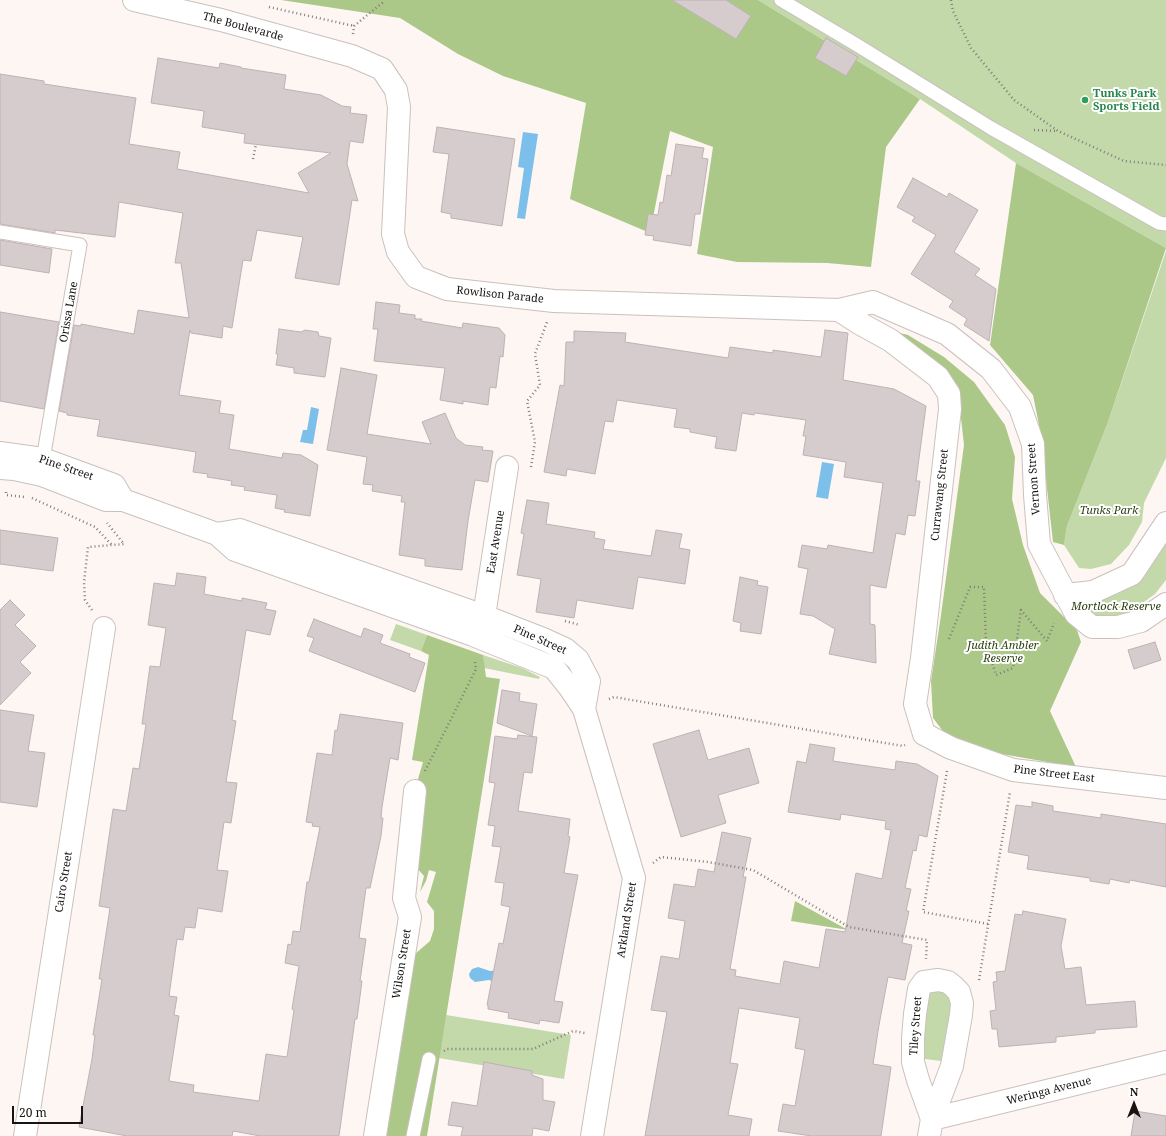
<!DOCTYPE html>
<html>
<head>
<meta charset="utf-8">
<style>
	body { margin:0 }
	#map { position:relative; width:1166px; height:1136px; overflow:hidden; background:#fef6f3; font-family:"Noto Serif",serif }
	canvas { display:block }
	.north { position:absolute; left:1114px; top:1084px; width:40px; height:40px; -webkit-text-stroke:3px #fff; paint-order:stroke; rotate:0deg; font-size:11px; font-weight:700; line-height:16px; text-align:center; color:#171412 }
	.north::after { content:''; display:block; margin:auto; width:14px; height:18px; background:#171412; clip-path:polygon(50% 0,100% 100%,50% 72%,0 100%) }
	.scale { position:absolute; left:12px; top:1106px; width:71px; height:18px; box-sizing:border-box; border:2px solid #171412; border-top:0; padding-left:5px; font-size:12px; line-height:14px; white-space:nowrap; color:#171412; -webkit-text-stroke:3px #fff; paint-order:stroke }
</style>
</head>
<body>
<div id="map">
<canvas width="1166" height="1136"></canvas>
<div class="north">N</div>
<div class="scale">20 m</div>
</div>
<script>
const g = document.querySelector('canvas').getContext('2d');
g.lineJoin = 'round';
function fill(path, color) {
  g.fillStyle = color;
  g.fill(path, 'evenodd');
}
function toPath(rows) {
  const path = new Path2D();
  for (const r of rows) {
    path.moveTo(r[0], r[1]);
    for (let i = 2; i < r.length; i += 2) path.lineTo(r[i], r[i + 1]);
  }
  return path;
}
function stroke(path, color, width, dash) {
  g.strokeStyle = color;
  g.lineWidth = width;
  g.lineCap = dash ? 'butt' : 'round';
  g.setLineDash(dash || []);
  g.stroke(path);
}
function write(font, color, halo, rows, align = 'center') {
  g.font = font + ' "Noto Serif",serif';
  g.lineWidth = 4;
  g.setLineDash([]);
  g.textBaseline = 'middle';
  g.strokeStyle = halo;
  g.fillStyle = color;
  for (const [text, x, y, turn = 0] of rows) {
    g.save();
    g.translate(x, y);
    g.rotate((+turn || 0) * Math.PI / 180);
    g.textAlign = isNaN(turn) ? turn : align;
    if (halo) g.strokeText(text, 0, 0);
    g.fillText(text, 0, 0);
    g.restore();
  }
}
fill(toPath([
	[758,0,1166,0,1166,248,1016,163,920,99],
	[1166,251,1166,458,1144,503,1142,522,1129,545,1111,564,1091,569,1079,568,1064,545,1067,526,1108,422],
	[1166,543,1166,580,1155,594,1123,617,1097,619,1087,608,1092,602,1120,593,1145,576],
	[396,624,427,635,421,651,390,640],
	[483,655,522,668,540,677,539,679,484,668],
	[925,984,953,991,948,1062,918,1058],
	[446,1015,571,1035,564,1079,439,1058]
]), '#c3d9aa');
fill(toPath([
	[281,0,758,0,920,99,886,147,871,267,827,263,737,262,697,254,713,147,670,131,650,233,570,199,586,103,503,76,458,54,400,18],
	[1016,163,1166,248,1108,422,1067,526,1064,545,1053,542,1041,435,1033,395,990,345],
	[884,329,908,335,944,357,974,382,1005,425,1015,457,1012,499,1023,545,1040,593,1077,630,1081,642,1050,711,1076,767,979,750,946,735,933,718,931,681,941,615,964,445,959,400],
	[427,635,483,655,486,677,500,679,427,1136,386,1136,401,1034,415,954,430,941,434,929,434,911,427,902,436,872,429,870,426,881,420,892,424,876,417,868,424,803,418,779,423,762,412,760,429,655,421,651],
	[795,901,848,930,791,921]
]), '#abc888');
fill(toPath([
	[523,132,538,134,525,219,517,218,524,168,518,167],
	[311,407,319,409,313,444,300,442,303,430,307,430],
	[822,462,834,464,828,499,816,497],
	[478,967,490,971,499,970,494,982,489,980,475,982,470,978,469,974,472,969]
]), '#7dbfeb');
const building = toPath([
	[672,0,726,0,751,16,736,39,672,0],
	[826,38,858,57,846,76,815,58,826,38],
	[158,58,219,68,220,63,241,67,241,68,286,75,284,89,321,95,342,106,351,107,350,113,367,115,363,143,350,141,347,164,358,201,352,200,339,285,295,278,303,237,257,230,251,261,243,260,232,328,223,326,222,338,191,333,190,330,179,395,221,401,219,413,234,415,229,449,282,458,283,453,301,455,318,465,310,516,284,512,285,510,275,508,277,495,244,490,245,487,231,485,232,481,207,477,208,474,193,472,196,452,97,436,100,420,67,415,67,413,59,411,74,325,81,326,81,324,134,334,138,310,189,318,181,263,175,263,183,213,119,202,115,237,55,230,55,233,0,224,0,74,44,81,44,84,136,98,129,144,180,152,177,169,309,193,298,173,331,153,244,143,245,134,202,127,204,111,151,103,158,58],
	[437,127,515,139,502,226,451,218,451,214,441,212,449,154,433,152,437,127],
	[676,144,704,148,702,158,708,159,700,214,695,214,691,246,653,240,654,236,645,235,648,214,658,215,660,202,663,203,667,175,671,176,676,144],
	[913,178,947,197,949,193,978,210,954,252,980,269,975,275,996,289,989,341,964,325,967,319,949,307,953,301,911,274,936,235,912,221,915,217,897,207,913,178],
	[0,240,52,249,49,273,0,265,0,240],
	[376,302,400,305,399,313,415,315,415,319,422,319,421,321,462,328,463,323,499,328,505,335,503,357,500,356,496,388,490,387,488,405,463,401,463,404,440,400,445,368,374,361,378,329,373,329,376,302],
	[0,312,59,322,44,409,0,401,0,312],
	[279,329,301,332,305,330,318,332,319,336,331,338,325,377,294,373,294,368,276,365,278,354,276,354,279,329],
	[825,330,848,333,843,380,894,389,926,406,916,481,920,481,915,516,908,515,905,535,896,533,886,588,870,585,870,624,875,625,876,663,829,654,835,629,813,616,800,614,808,569,798,567,802,545,827,549,828,545,873,553,883,483,844,477,846,462,803,455,806,436,803,436,806,420,755,413,754,415,742,413,736,451,715,448,717,437,690,432,690,429,674,427,677,409,617,400,613,422,605,421,595,474,567,469,566,476,544,472,560,385,564,386,566,342,574,342,574,331,626,333,625,342,728,358,730,347,773,353,773,350,821,357,825,330],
	[341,368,377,375,367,434,431,444,422,422,445,413,456,438,465,445,483,447,482,450,493,451,488,482,475,480,468,521,462,570,425,566,425,559,399,555,405,502,401,502,402,496,372,491,373,485,363,484,367,457,327,450,341,368],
	[527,500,549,503,546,524,595,532,594,538,605,540,603,549,651,556,656,530,682,534,679,548,690,550,685,584,638,577,633,609,577,600,574,618,536,612,541,579,517,575,524,534,521,533,527,500],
	[0,530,58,538,53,571,0,564,0,530],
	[177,573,206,577,204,594,242,601,242,598,267,603,265,609,276,611,270,635,246,630,232,720,236,721,226,782,237,783,231,823,224,822,217,870,228,871,222,912,198,908,195,928,185,927,183,940,177,939,169,996,177,997,174,1015,179,1016,169,1081,194,1085,193,1092,259,1101,266,1054,287,1057,294,1010,292,1009,299,966,285,963,288,944,291,945,293,931,300,932,307,882,309,882,320,827,312,826,313,823,306,822,317,753,332,755,335,730,337,731,340,714,403,723,398,760,390,758,382,807,381,818,383,818,381,836,370,888,366,888,359,938,366,939,360,981,362,981,357,1019,355,1019,339,1136,260,1136,233,1131,232,1136,127,1136,79,1127,92,1059,95,1035,93,1035,102,979,99,979,110,908,99,906,113,809,126,811,133,768,139,769,146,724,142,724,150,666,160,667,166,628,148,625,154,583,175,586,177,573],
	[740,577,758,581,757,585,768,587,761,634,740,631,741,623,733,621,740,577],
	[10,600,25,615,15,625,36,646,20,662,31,673,0,705,0,610,10,600],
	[314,619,361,637,364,628,383,635,380,643,410,654,409,657,425,663,415,692,309,651,314,638,307,636,314,619],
	[1155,642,1161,660,1134,669,1128,650,1155,642],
	[502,690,520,693,519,701,537,704,532,736,497,723,502,690],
	[0,710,34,715,28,751,45,753,37,807,0,802,0,710],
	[699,730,708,760,749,748,759,783,718,795,726,823,681,837,653,744,699,730],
	[518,735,537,737,532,773,524,772,518,811,570,819,568,836,570,837,564,873,578,875,554,1001,563,1002,559,1023,540,1020,539,1024,508,1018,509,1013,488,1009,488,1005,487,1005,499,943,503,944,510,907,501,905,504,883,495,882,501,847,492,846,495,826,488,825,495,783,489,782,495,736,517,739,518,735],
	[810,744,835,748,833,761,895,770,896,761,917,764,938,776,927,837,919,835,916,851,913,850,905,888,911,889,906,911,909,911,902,943,912,945,905,980,888,977,879,1025,873,1064,891,1067,881,1136,812,1136,778,1131,783,1104,795,1106,805,1050,795,1048,800,1018,739,1008,730,1063,738,1064,728,1115,752,1119,749,1136,645,1136,667,1012,651,1010,661,956,679,959,685,921,668,918,674,884,695,887,698,869,714,872,722,832,751,838,743,877,746,877,730,969,736,970,735,976,780,984,784,961,819,968,826,929,845,932,856,873,882,879,891,830,885,829,886,821,841,814,840,820,788,812,797,761,806,763,810,744],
	[1032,802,1053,806,1053,811,1101,818,1101,814,1166,824,1166,887,1130,880,1129,883,1110,879,1109,884,1090,881,1090,878,1027,869,1029,856,1008,852,1016,805,1032,807,1032,802],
	[1023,911,1066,919,1061,946,1065,969,1081,967,1086,1005,1135,1001,1137,1027,1095,1030,1095,1033,1056,1037,1056,1042,999,1047,997,1029,992,1029,990,1011,996,1010,993,982,997,981,996,972,1005,971,1015,914,1022,915,1023,911],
	[484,1062,532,1071,532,1075,543,1079,543,1100,555,1102,549,1131,533,1128,532,1136,461,1136,463,1127,448,1125,452,1102,477,1106,484,1062],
	[1135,1111,1166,1116,1166,1136,1131,1136,1135,1111]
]);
fill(building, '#d6ccce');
stroke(building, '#bcb2b4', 1);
const service = toPath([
	[781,0,857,45,991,128,1159,223,1166,224],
	[0,232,80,245,43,459],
	[413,1136,429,1059]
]);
const minor = toPath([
	[134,0,221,20,352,56,382,69,396,90,399,107,393,234,398,252,416,277,447,289,554,301,839,310,873,302,947,334,991,369,1020,407,1033,444,1035,495,1039,544,1076,614,1092,627,1118,627,1141,621,1166,604],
	[839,310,859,323,890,340,938,377,949,394,950,409,922,658,915,704,924,734,951,748,1013,770,1166,788],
	[0,453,43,459,114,485,123,500],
	[0,468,14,469,42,475,106,500,123,500,217,534,235,550,473,635,554,668,570,688,584,709,634,878,592,1136],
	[217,534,240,530,484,616,543,639,565,649,578,660,589,681,584,709],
	[1065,595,1093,592,1132,574,1166,523],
	[484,616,507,467],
	[932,1119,1166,1062],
	[25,1136,104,628],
	[375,1136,410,917,404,898,415,791],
	[929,1136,932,1119,952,1066,961,1015,962,1003,959,992,953,986,948,982,938,980,924,982,919,989,915,1014,913,1038,913,1062,918,1080,932,1119]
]);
stroke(service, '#cac1bd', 15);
stroke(minor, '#cac1bd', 24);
stroke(toPath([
	[951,0,953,11,971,48,1014,100,1058,131,1124,161,1166,165],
	[269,7,354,26],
	[353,34,354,26,382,3,384,0],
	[1034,130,1057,131],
	[253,159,256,144],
	[531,467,535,442,527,401,540,385,535,354,547,322],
	[6,492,6,495,25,497],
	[32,498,95,527,112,545],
	[92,610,85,600,84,582,88,547,124,544,107,523],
	[565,621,580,625],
	[949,639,970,587,984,587,986,643,996,675,1013,668,1021,610,1047,641,1054,623],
	[609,699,614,697,903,746,905,745],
	[425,771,476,669,475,662],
	[947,771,923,912,988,924],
	[653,863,661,857,708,862,753,870,849,927,927,940,926,959],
	[979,980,1010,792],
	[444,1051,447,1049,533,1049,573,1031,585,1033]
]), '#827c7a', 2.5, [1, 3]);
stroke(service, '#fff', 13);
stroke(minor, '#fff', 22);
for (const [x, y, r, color] of [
	[1085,100,4,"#2e9e5b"]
]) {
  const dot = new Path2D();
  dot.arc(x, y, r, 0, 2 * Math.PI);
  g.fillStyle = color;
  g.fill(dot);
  stroke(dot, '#fff', 1.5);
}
write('11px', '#171412', '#fff', [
	["The Boulevarde",243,27,15],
	["Rowlison Parade",500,295,6],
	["Orissa Lane",69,312,-80],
	["Pine Street",66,468,19],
	["Vernon Street",1034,479,-94],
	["Currawang Street",940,495,-84],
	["East Avenue",496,542,-81],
	["Pine Street",540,640,24],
	["Pine Street East",1054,774,7],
	["Cairo Street",64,882,-81],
	["Arkland Street",627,920,-81],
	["Wilson Street",402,964,-81],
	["Tiley Street",916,1026,-86],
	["Weringa Avenue",1049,1091,-14]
]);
write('bold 11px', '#27864d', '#fff', [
	["Tunks Park",1093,94],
	["Sports Field",1093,107]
], 'left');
write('italic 11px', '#2c3f11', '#fff', [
	["Tunks Park",1109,511],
	["Mortlock Reserve",1116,607],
	["Judith Ambler",1003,646],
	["Reserve",1003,659]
]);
</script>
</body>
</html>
